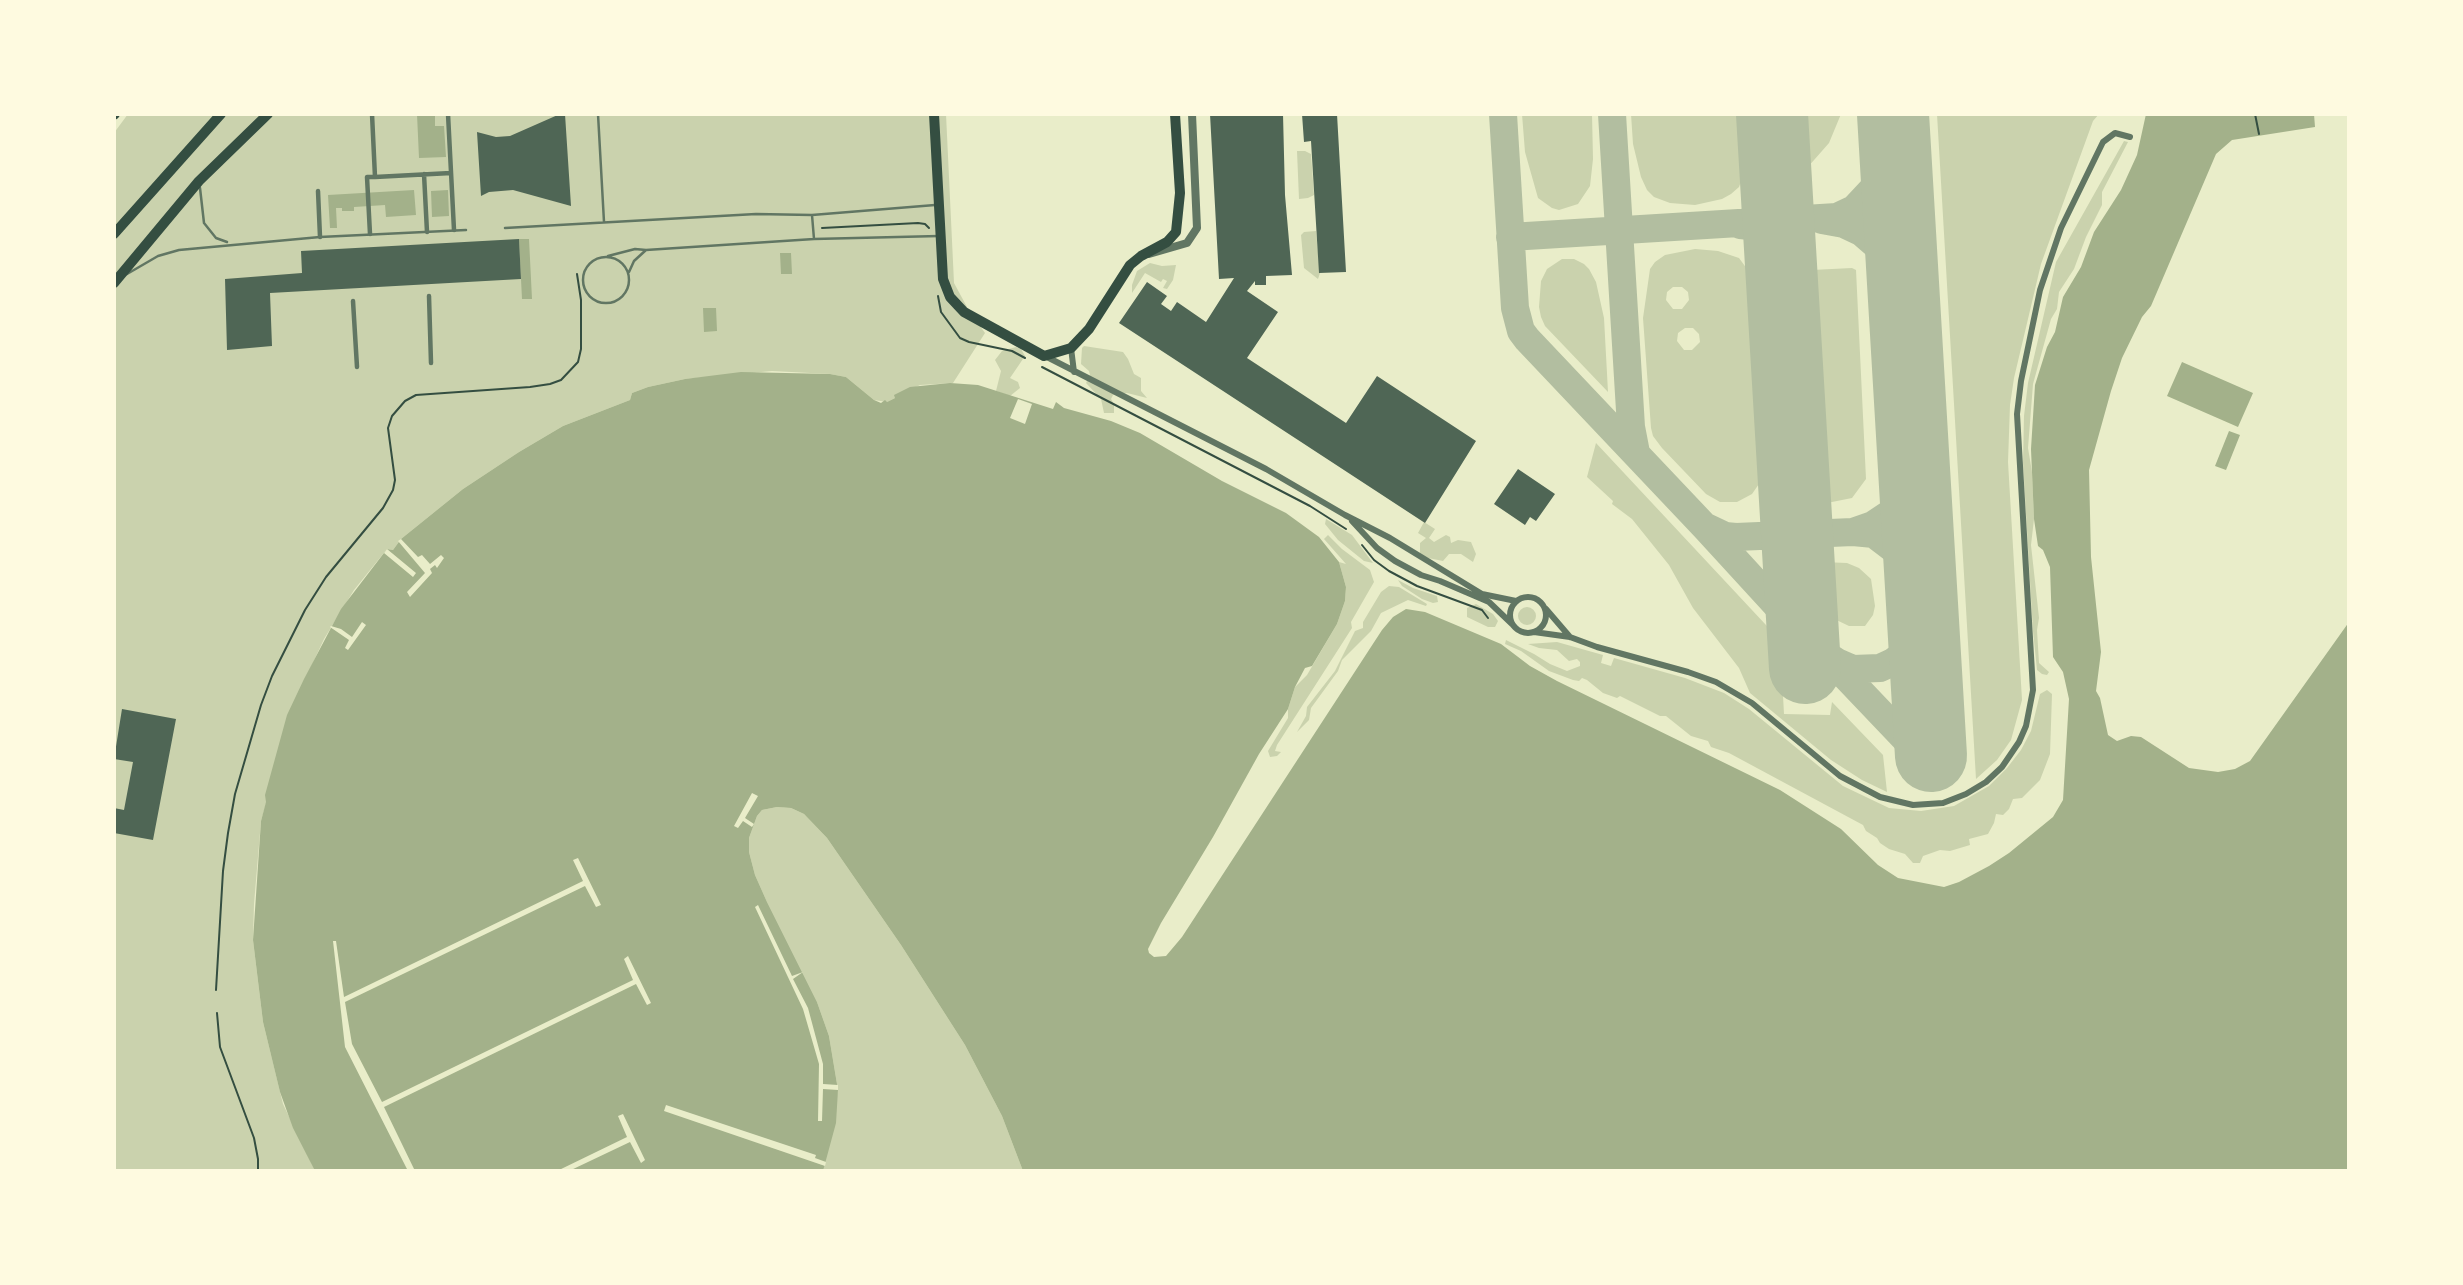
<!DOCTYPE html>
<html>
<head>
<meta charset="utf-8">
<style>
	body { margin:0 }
	#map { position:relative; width:2463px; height:1285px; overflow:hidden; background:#e9edc9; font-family:Inter,sans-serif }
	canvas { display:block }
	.frame { position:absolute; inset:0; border:116px solid #fefae0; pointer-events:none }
</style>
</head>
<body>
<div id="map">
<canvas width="2463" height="1285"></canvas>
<div class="frame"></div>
</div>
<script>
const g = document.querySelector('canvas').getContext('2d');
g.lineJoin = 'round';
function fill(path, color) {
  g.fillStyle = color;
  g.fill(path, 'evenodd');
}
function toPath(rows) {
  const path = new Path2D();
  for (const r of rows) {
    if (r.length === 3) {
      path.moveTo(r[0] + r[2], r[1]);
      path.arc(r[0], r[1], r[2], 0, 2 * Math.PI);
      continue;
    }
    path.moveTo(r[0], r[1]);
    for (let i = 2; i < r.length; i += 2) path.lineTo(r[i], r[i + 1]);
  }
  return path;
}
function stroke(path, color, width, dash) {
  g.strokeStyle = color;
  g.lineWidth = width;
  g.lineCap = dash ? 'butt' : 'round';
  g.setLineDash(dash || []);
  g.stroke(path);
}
fill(toPath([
	[128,114,946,114,954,283,967,307,985,333,953,383,920,385,887,402,874,400,846,377,830,374,772,371,685,379,648,387,632,393,630,400,563,426,519,452,463,489,401,539,393,550,387,549,354,590,324,639,297,697,261,821,254,904,253,940,263,1022,283,1104,315,1171,114,1171,114,133],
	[1522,114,1592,114,1593,159,1590,186,1578,204,1559,210,1552,208,1538,198,1525,152],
	[1631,114,1743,114,1746,167,1739,187,1731,194,1722,199,1695,205,1670,203,1654,197,1647,190,1641,177,1633,144],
	[1802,114,1841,114,1829,143,1807,168],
	[1937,114,2099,114,2093,121,2041,264,2014,378,2010,405,2008,462,2022,700,2011,740,1997,760,1976,779],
	[2124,141,2128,142,2102,192,2102,205,2086,237,2074,269,2059,292,2057,309,2051,319,2033,384,2028,448,2032,472,2034,519,2031,545,2039,618,2037,630,2039,663,2049,672,2047,675,2042,674,2037,670,2033,631,2023,463,2024,416,2028,383,2056,262],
	[1297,151,1305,151,1311,154,1314,195,1308,198,1299,199],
	[1316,231,1320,273,1318,279,1304,268,1301,235,1304,232],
	[1695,249,1718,251,1739,258,1750,273,1753,288,1763,473,1761,481,1752,494,1737,502,1720,502,1706,494,1662,448,1653,436,1651,428,1643,318,1650,269,1655,262,1665,255],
	[1673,287,1682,287,1688,292,1689,300,1682,309,1673,309,1666,300,1667,292],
	[1685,328,1693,328,1699,334,1700,342,1692,350,1684,350,1677,341,1678,333],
	[1562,259,1574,259,1584,264,1589,269,1596,282,1604,318,1608,392,1545,326,1541,317,1539,307,1541,281,1547,269],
	[1150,263,1162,266,1176,265,1173,280,1167,289,1163,288,1167,281,1163,279,1161,282,1145,273,1132,293,1132,285,1137,271],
	[1852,268,1856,270,1866,479,1852,498,1827,503,1824,500,1811,272,1812,270],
	[1084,346,1123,352,1128,359,1134,374,1141,378,1141,391,1147,398,1127,393,1113,395,1111,399,1114,404,1114,413,1104,413,1101,399,1086,383,1090,375,1089,371,1081,364,1082,348],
	[1016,347,1021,349,1025,356,1010,378,1018,382,1020,388,1010,396,996,391,1001,371,995,360,1002,351],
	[1596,443,1780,640,1784,714,1830,715,1832,702,1883,755,1887,792,1862,780,1831,760,1750,693,1739,668,1693,608,1669,565,1632,519,1612,504,1613,501,1587,477],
	[1326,519,1352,535,1373,563,1364,561,1338,540,1325,524],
	[1424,522,1435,529,1429,538,1434,542,1446,535,1450,537,1451,543,1458,540,1471,542,1476,554,1473,562,1461,554,1449,554,1443,561,1428,558,1420,554,1420,543,1426,538,1418,533],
	[1328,535,1342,549,1370,570,1374,582,1351,622,1352,628,1277,745,1275,751,1281,752,1277,756,1270,757,1268,751,1288,718,1288,709,1295,687,1307,675,1337,624,1345,601,1346,587,1339,562,1346,564,1324,539],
	[1822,562,1847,563,1859,568,1871,579,1875,606,1873,615,1865,626,1849,626,1826,615],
	[1398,580,1413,588,1437,596,1438,602,1433,603,1422,599,1402,586],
	[1389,586,1399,587,1427,604,1426,606,1408,600,1381,613,1371,631,1342,660,1338,671,1311,708,1309,720,1297,732,1306,716,1307,707,1335,671,1355,631,1363,628,1363,622,1381,592],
	[1476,604,1493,614,1498,621,1495,627,1488,627,1467,617,1467,608],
	[1527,616,9],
	[1506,640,1534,654,1550,664,1567,671,1580,666,1580,662,1577,659,1569,661,1557,650,1539,648,1528,644,1557,642,1603,655,1601,663,1611,666,1614,658,1685,678,1724,693,1749,709,1843,786,1889,808,1921,811,1954,806,1989,786,2007,768,2021,750,2031,731,2040,694,2047,690,2052,694,2050,754,2040,780,2022,798,2013,799,2009,809,2003,815,1996,814,1994,823,1988,834,1969,839,1970,845,1950,851,1940,850,1923,856,1920,863,1913,863,1905,854,1889,849,1880,843,1877,838,1866,831,1863,825,1729,753,1711,747,1708,741,1691,736,1666,716,1660,716,1620,696,1617,698,1603,693,1587,680,1582,678,1579,681,1573,680,1549,671,1521,651,1505,644],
	[777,807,791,808,804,814,827,838,901,945,965,1045,1002,1116,1023,1171,823,1171,838,1090,829,1036,817,1002,767,902,755,875,749,852,749,838,757,816,762,810]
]), '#cad2ad');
fill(toPath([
	[417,114,435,114,435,126,444,126,446,157,419,158],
	[2146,114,2314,114,2315,127,2232,140,2216,154,2151,306,2142,317,2122,358,2111,391,2089,470,2091,557,2101,652,2096,691,2100,698,2108,735,2117,741,2131,736,2141,737,2189,768,2218,772,2235,769,2250,761,2349,622,2349,1171,1023,1171,1002,1116,965,1045,901,945,827,838,804,814,791,808,777,807,762,810,757,816,749,838,749,852,755,875,767,902,817,1002,829,1036,838,1090,836,1123,823,1171,315,1171,293,1128,280,1092,263,1022,253,940,261,821,266,802,265,795,287,715,304,679,341,609,387,549,393,550,401,539,463,489,519,452,563,426,630,400,632,393,648,387,685,379,741,372,830,374,846,377,874,400,881,403,885,400,887,402,895,398,894,395,910,387,950,383,978,385,1053,409,1056,402,1064,408,1111,421,1140,433,1222,481,1286,513,1319,537,1339,562,1346,587,1345,601,1337,624,1312,666,1305,668,1295,687,1288,709,1259,754,1213,837,1161,923,1148,949,1149,953,1154,957,1166,956,1182,937,1382,630,1393,617,1406,609,1425,612,1501,644,1530,666,1557,681,1780,790,1841,829,1878,865,1898,878,1944,887,1959,882,1989,866,2009,853,2053,817,2063,800,2069,699,2063,672,2053,657,2050,567,2043,550,2038,546,2034,519,2031,449,2035,385,2047,347,2055,332,2063,297,2081,267,2094,232,2121,190,2137,155],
	[414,190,416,215,386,217,385,205,354,207,354,211,342,211,342,208,336,208,337,228,330,228,328,195],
	[448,190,449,216,432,217,431,191],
	[519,239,529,239,532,299,522,299],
	[780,253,791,253,792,274,781,274],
	[716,308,717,331,704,332,703,308],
	[2182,362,2253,393,2238,427,2167,396],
	[2229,431,2240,435,2226,470,2215,466]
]), '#a3b18a');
fill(toPath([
	[1018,399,1032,404,1025,424,1010,418],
	[401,539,418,557,422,555,430,564,441,555,444,558,437,568,435,565,430,569,432,573,410,597,407,592,425,573,398,541],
	[387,549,416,573,413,577,384,553],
	[362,622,366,625,348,650,345,648,349,640,330,627,331,626,341,629,352,637],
	[752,793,758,796,745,818,754,824,752,827,743,821,738,828,734,826],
	[578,858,601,905,596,907,585,886,345,1002,352,1044,382,1102,633,980,624,959,628,956,651,1003,647,1005,636,984,384,1107,415,1171,408,1171,345,1047,333,941,336,941,344,997,583,881,573,860],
	[758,905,792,976,803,972,793,979,808,1008,823,1064,823,1084,838,1085,838,1090,823,1089,822,1121,818,1121,819,1064,803,1009,755,907],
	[666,1105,816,1155,815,1158,826,1162,825,1166,664,1111],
	[623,1114,645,1160,641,1163,630,1142,569,1171,557,1171,627,1137,618,1116]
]), '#e9edc9');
stroke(toPath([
	[1503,114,1515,308,1521,331,1527,339,1705,527,1803,634,1823,653,1837,662,1853,669,1880,668,1893,662,1905,653,1914,641,1919,628,1921,611],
	[1612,114,1631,427,1636,453],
	[1822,220,1844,224,1861,232,1883,251,1892,266,1900,288,1904,310],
	[1740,224,1750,221,1764,211,1769,204,1775,180],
	[1740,225,1750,226,1765,234,1772,242,1781,266],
	[1510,237,1837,217,1854,209,1883,178,1887,172,1894,137],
	[1706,527,1725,536,1736,537,1853,532,1874,534,1899,553,1909,565,1920,583],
	[1853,532,1873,525,1891,513,1902,499,1913,465],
	[1768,536,1781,526,1789,514,1793,485],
	[1833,663,1913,747,1923,748,1930,740]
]), '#b2bea0', 28);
stroke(toPath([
	[1772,114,1805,668],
	[1893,114,1931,756]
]), '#b2bea0', 72);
fill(toPath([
	[560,114,565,114,571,206,513,190,489,192,481,196,477,132,496,137,510,136],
	[1210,114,1283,114,1285,195,1292,275,1266,276,1266,285,1255,285,1255,281,1247,291,1278,312,1247,358,1346,423,1377,376,1476,441,1425,523,1119,323,1147,282,1167,296,1161,304,1171,311,1177,302,1206,322,1234,278,1219,279],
	[1302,114,1337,114,1346,272,1319,273,1311,141,1304,142],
	[519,239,521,279,270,293,272,346,227,350,225,279,302,273,301,251],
	[1518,469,1555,494,1536,521,1530,517,1525,525,1494,504],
	[122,709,176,719,153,840,114,833,114,808,124,810,133,762,114,759]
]), '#4f6655');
stroke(toPath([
	[2255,114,2259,134],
	[822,228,918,223,925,224,929,228],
	[938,296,941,312,960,338,969,342,1012,351,1025,358],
	[1042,367,1310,506,1346,529],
	[1362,545,1374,560,1389,571,1417,586,1482,610,1488,618],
	[216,990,223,871,228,833,235,794,261,705,272,676,305,610,326,577,383,508,393,490,395,480,388,428,392,416,405,401,416,395,530,387,550,384,561,380,578,362,581,349,581,300,577,274],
	[217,1013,220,1047,254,1138,258,1159,258,1171]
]), '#344e41', 2);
stroke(toPath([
	[598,114,604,222],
	[200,188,204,223,216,238,227,242],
	[812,215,814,239],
	[505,228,756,214,812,215,935,205],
	[646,250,814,239,939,236],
	[608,256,635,249,646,250,634,261,629,272],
	[606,280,23],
	[127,274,158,256,179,250,320,237,466,230]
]), '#617663', 2.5);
stroke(toPath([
	[372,114,375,177,451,173],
	[448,114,454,230],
	[424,174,427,232],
	[318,191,320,237],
	[370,234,367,177,375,177],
	[429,296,431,363],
	[353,301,357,367]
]), '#617663', 4.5);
stroke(toPath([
	[1071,348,1074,372],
	[1045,356,1266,469,1345,515,1390,538,1482,594,1516,601],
	[1352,521,1377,548,1395,561,1421,575,1440,581,1489,602,1512,624],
	[1528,615,18],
	[1546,609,1570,637],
	[1534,632,1570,637,1597,647,1688,672,1716,682,1752,703,1840,776,1880,797,1913,805,1943,803,1966,794,1986,782,2002,767,2019,742,2026,726,2033,690,2017,414,2021,381,2040,290,2061,228,2103,142,2115,133,2130,137]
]), '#617663', 6);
stroke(toPath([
	[1149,254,1187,243,1197,228,1192,114]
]), '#617663', 8);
stroke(toPath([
	[934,114,943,279,950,297,964,312,1044,356,1071,348,1089,329,1130,265,1141,256,1167,242,1176,232,1180,193,1175,114],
	[114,115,115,114]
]), '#344e41', 10);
stroke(toPath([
	[114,234,221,114],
	[114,283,199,181,268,114]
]), '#344e41', 10);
</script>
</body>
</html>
